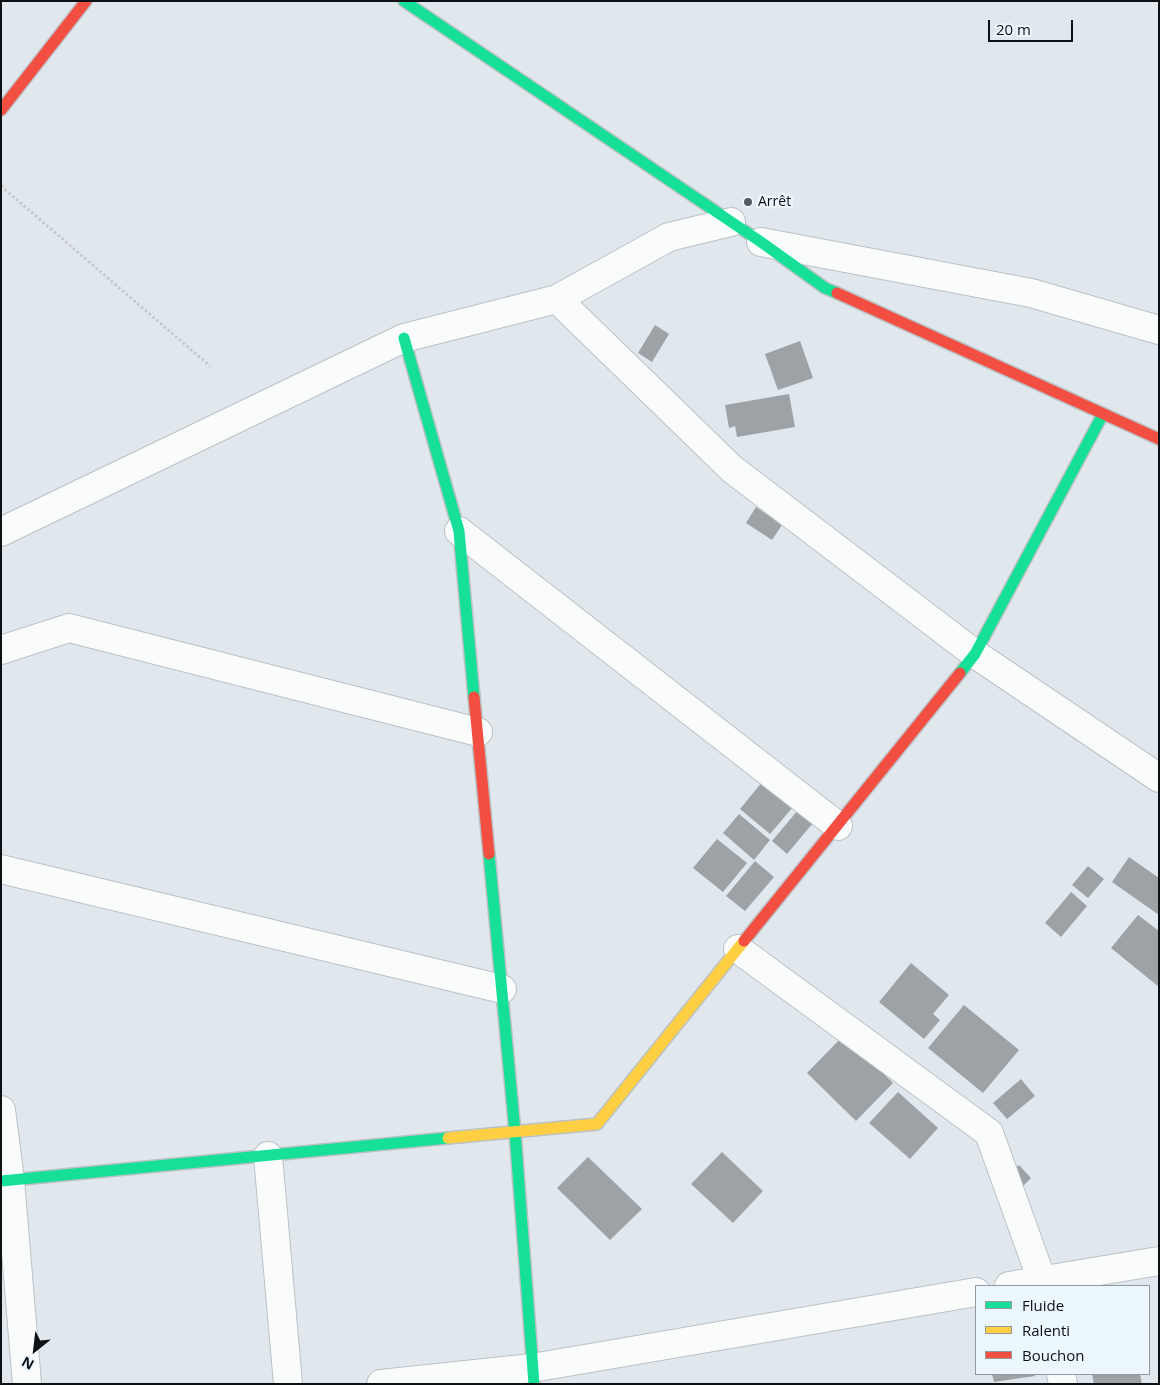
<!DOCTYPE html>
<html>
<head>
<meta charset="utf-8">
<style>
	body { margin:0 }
	#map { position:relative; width:1160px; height:1385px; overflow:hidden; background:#e1e8ed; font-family:"Open Sans",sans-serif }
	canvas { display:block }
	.frame { position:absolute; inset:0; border:2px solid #0d1114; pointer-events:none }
	.legend { position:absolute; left:975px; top:1285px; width:175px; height:90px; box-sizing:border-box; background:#ebf6fd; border:1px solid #929aa0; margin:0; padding:6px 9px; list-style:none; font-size:15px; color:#0d1114 }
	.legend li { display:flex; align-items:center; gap:10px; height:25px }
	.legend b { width:25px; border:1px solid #929aa0 }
	.north { position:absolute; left:10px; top:1325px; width:50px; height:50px; -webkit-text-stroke:4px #ebf6fd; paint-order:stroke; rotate:209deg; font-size:14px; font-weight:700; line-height:20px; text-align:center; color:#0d1114 }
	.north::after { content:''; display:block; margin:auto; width:18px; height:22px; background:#0d1114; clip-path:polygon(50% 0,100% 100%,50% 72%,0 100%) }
	.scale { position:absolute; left:988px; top:20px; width:85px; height:22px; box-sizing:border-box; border:2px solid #0d1114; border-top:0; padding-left:6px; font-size:15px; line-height:18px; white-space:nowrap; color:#0d1114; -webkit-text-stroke:4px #ebf6fd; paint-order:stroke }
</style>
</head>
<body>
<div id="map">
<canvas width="1160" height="1385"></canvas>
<div class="frame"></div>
<ul class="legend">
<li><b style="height:6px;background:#16e098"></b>Fluide</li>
<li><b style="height:6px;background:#ffcf43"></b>Ralenti</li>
<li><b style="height:6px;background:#f24e42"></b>Bouchon</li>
</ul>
<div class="north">N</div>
<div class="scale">20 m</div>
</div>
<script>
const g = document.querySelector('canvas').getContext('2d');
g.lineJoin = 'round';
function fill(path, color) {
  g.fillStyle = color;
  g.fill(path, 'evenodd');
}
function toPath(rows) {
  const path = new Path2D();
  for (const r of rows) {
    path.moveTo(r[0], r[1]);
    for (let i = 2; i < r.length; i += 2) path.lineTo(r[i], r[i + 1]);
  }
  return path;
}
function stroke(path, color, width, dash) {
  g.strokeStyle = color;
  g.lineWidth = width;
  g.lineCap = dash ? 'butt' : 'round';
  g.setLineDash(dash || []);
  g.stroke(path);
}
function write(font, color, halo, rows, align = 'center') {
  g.font = font + ' "Open Sans",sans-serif';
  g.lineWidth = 5;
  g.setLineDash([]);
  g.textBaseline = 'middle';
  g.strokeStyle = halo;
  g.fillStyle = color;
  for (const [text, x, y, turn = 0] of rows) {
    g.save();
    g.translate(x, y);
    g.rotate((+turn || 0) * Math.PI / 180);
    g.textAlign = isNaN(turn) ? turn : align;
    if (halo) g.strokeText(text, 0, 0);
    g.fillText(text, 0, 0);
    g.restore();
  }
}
fill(toPath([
	[655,325,669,334,652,362,638,353],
	[800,341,813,378,778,390,765,354],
	[789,394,795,427,737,437,735,426,729,428,725,405],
	[756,507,782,525,772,540,746,523],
	[763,781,793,807,770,834,740,809],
	[798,810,813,823,787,854,772,841],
	[739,814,770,840,754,860,723,833],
	[717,839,747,863,723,892,693,868],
	[1129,857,1159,878,1159,915,1112,882],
	[755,861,774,877,745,911,726,896],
	[1088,866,1104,879,1088,898,1072,885],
	[1071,892,1087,906,1061,937,1045,923],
	[1138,915,1159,931,1159,987,1111,948],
	[911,963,949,995,933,1014,940,1020,924,1039,879,1002],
	[964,1005,1019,1050,983,1093,928,1048],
	[844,1035,893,1083,856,1121,807,1073],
	[1021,1079,1035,1096,1007,1119,993,1103],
	[898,1092,938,1128,910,1159,869,1123],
	[722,1152,763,1191,733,1223,691,1184],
	[588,1157,642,1209,610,1240,557,1188],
	[1019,1165,1031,1178,1020,1189,1007,1176],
	[992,1374,1035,1374,1035,1376,994,1382],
	[1092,1374,1140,1374,1142,1384,1094,1384]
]), '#9da2a6');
const street = toPath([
	[761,242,1031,293,1159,330],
	[557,299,732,469,975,654,1159,778],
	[459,531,838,826],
	[1,532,404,338,557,299,669,237,731,222],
	[1,650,69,628,478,732],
	[1,869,502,989],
	[738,949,989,1133,1044,1286],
	[1,1110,10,1180,27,1384],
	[268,1156,288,1384],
	[1009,1286,1159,1261],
	[1061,1374,1063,1384],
	[381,1384,532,1368,976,1292]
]);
const fast = toPath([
	[404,1,761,242,825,288,837,293],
	[404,338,459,531,474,697],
	[960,673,975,654,1103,414],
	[489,854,515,1132,534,1384],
	[1,1181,448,1138]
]);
const slow = toPath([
	[448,1138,597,1124,744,941]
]);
const jam = toPath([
	[1,110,86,1],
	[837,293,1159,439],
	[474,697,489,854],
	[744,941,960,673]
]);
stroke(street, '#bcc1c5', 30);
stroke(fast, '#bcc1c5', 14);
stroke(slow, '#bcc1c5', 14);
stroke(jam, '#bcc1c5', 14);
stroke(toPath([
	[1,186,210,366]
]), '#c6c9cb', 3, [2.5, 2.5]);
stroke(street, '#fafcfc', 28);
stroke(fast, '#16e098', 11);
stroke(slow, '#ffcf43', 11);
stroke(jam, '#f24e42', 11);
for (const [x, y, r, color] of [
	[748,202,5,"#575c60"]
]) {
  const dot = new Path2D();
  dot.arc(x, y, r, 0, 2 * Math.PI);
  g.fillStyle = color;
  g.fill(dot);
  stroke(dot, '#ebf6fd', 2);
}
write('14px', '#0d1114', '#ebf6fd', [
	["Arrêt",758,202]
], 'left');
</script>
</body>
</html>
